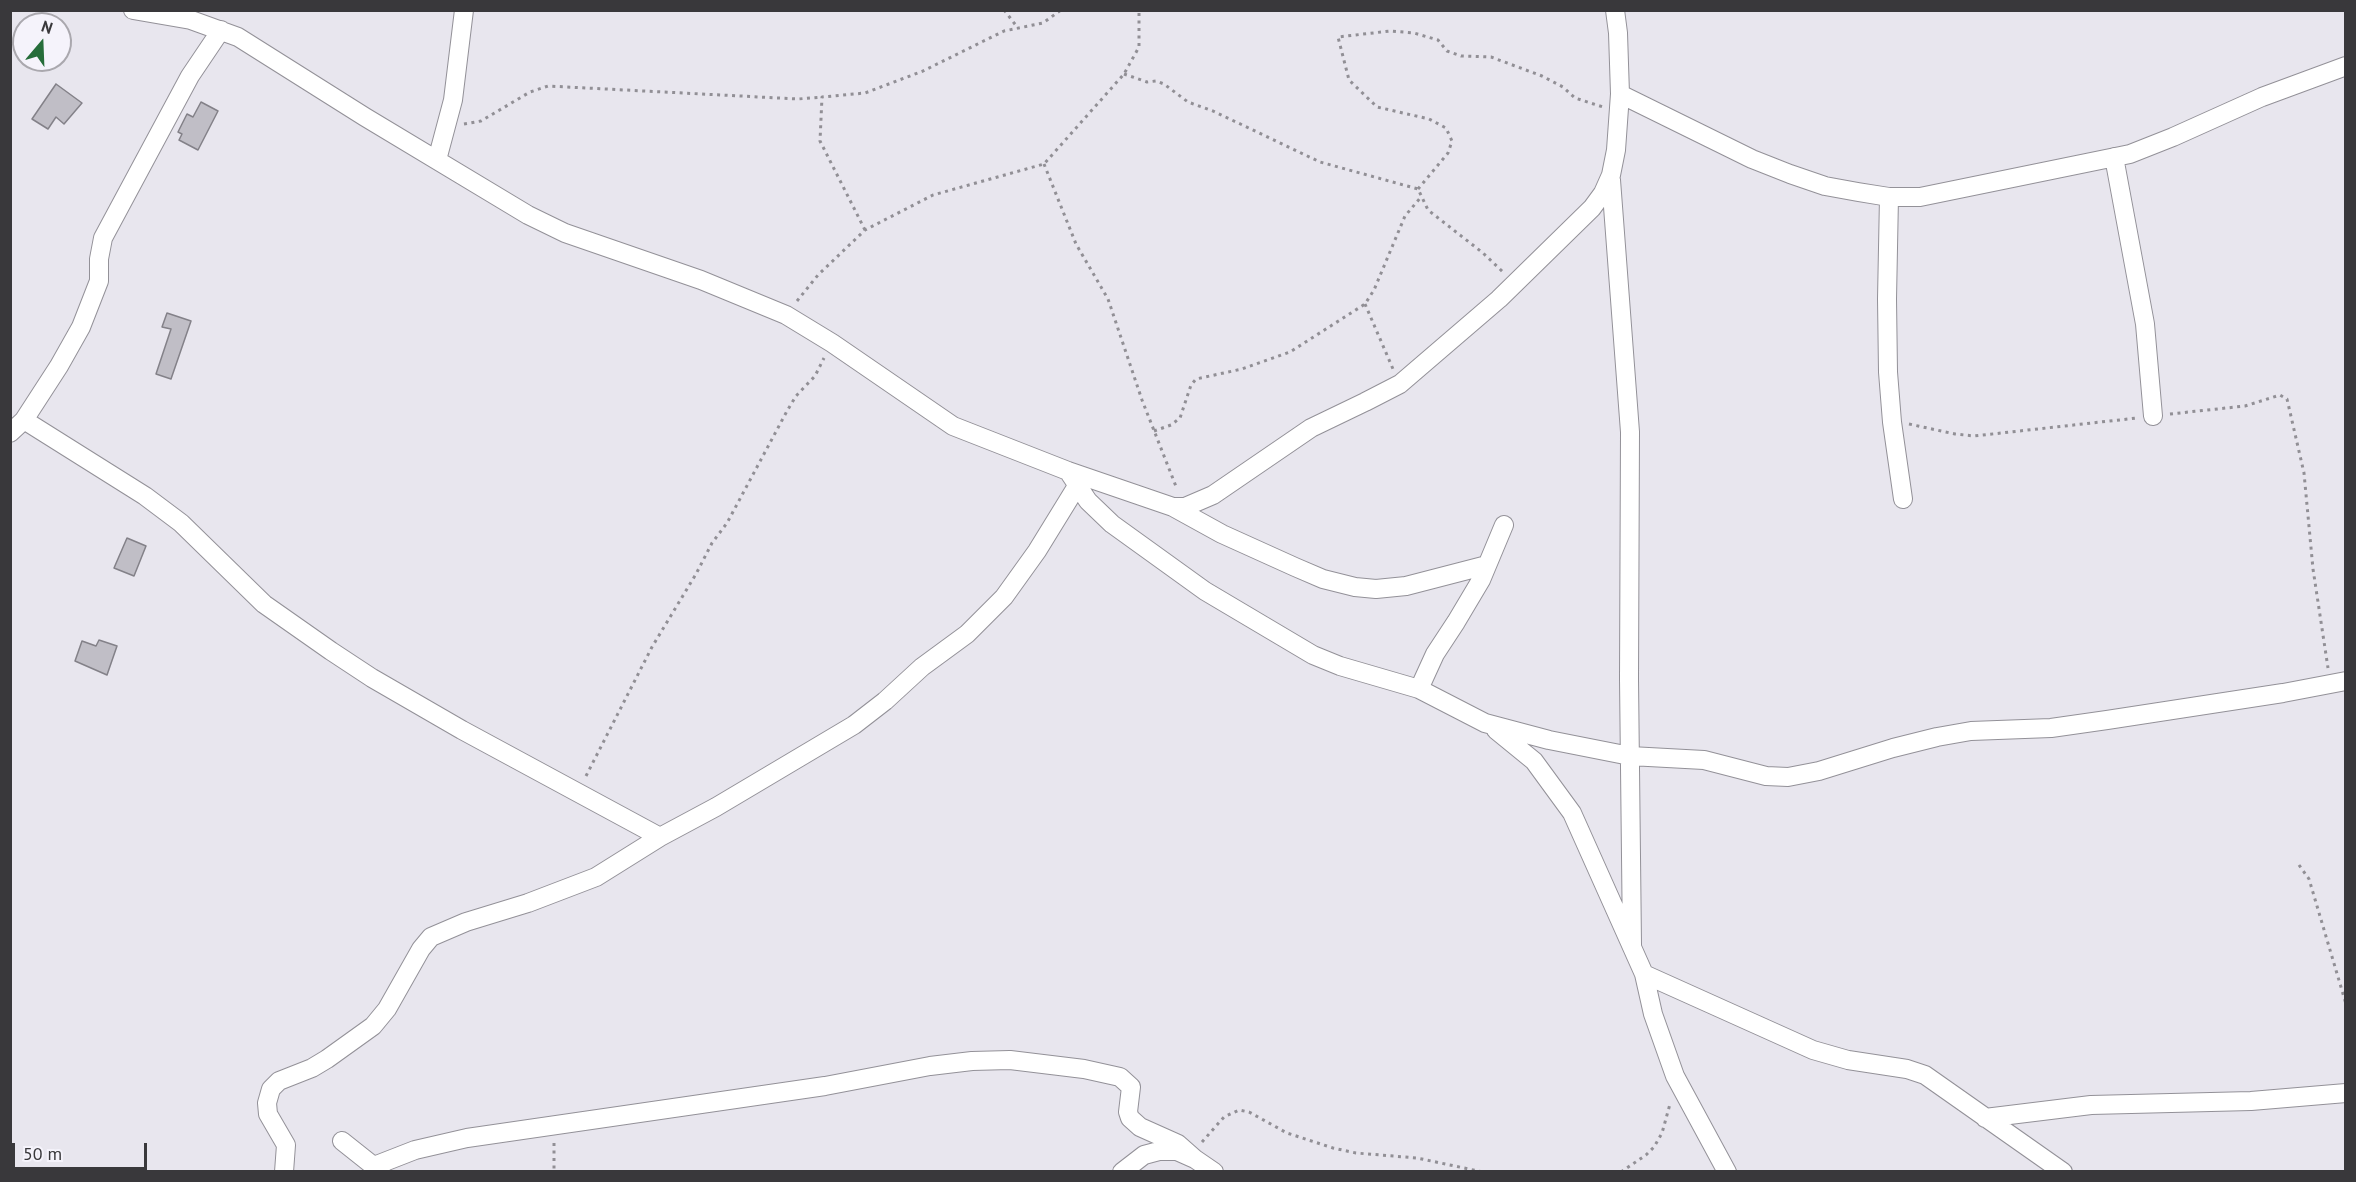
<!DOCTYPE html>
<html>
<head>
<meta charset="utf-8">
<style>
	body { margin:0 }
	#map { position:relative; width:2356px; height:1182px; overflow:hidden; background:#e8e6ee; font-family:"PT Sans",sans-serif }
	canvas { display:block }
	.frame { position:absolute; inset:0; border:12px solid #39383b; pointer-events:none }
	.north { position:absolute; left:12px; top:12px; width:60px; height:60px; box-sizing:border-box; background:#f5f3fb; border:2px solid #aaa8ae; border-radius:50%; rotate:19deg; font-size:16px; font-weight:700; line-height:24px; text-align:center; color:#39383b }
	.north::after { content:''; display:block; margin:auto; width:21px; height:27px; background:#266d3a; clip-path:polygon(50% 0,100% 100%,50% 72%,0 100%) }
	.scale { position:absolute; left:12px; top:1143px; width:135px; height:27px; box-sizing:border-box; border:3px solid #39383b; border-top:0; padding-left:8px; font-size:18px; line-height:21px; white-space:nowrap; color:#39383b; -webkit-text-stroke:4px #f5f3fb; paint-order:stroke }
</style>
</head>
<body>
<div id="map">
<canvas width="2356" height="1182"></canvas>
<div class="frame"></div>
<div class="north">N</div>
<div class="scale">50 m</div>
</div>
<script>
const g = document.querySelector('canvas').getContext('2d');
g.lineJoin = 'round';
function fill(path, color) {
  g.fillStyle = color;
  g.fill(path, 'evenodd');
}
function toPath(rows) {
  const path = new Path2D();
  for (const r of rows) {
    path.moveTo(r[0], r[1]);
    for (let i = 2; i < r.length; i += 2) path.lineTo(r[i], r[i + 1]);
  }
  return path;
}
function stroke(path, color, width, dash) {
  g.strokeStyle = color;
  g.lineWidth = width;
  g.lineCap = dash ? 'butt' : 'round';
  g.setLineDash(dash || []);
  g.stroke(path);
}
const building = toPath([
	[56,84,82,103,64,124,56,117,48,129,32,119,56,84],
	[201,102,218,111,198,150,179,140,182,134,178,132,187,114,193,117,201,102],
	[167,313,191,321,171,379,156,374,171,329,162,327,167,313],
	[127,538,146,546,134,576,114,568,127,538],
	[99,640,117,646,107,675,75,661,82,641,96,646,99,640]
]);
fill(building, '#c0bec6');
stroke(building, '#838188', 1.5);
const minor = toPath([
	[133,10,191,20,238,37,365,117,528,215,565,233,701,280,786,315,832,343,953,426,1068,471,1173,507,1185,507,1213,495,1311,428,1365,402,1400,384,1499,299,1592,208,1603,193,1611,175,1616,150,1620,94,1618,33,1615,10],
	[1620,94,1752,159,1790,174,1825,186,1858,192,1889,197,1920,197,2130,154,2173,137,2262,97,2346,66],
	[2114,157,2145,324,2153,416],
	[437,160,453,100,464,10],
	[1611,180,1630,432,1629,679,1632,945],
	[1889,197,1887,299,1888,372,1892,422,1903,499],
	[24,420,145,496,181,523,264,604,331,651,372,678,462,730,660,837],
	[10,433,24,420,59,366,81,327,99,281,99,259,103,238,190,76,221,30],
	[1068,471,1088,501,1112,524,1205,591,1313,655,1340,666,1419,689,1485,723,1549,740,1630,756,1704,760,1766,776,1788,777,1819,771,1893,748,1937,737,1971,731,2051,728,2107,720,2283,693,2346,681],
	[1173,507,1222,534,1295,567,1323,579,1355,587,1376,589,1406,586,1487,565],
	[1419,689,1435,654,1456,622,1481,580,1504,525],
	[1496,730,1534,761,1572,813,1644,974,1653,1014,1675,1076,1727,1172],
	[1644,974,1813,1050,1848,1060,1907,1069,1925,1075,2063,1172],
	[1985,1118,2091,1105,2251,1101,2346,1093],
	[342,1141,381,1172],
	[374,1166,415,1150,467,1138,825,1086,930,1066,972,1061,1010,1060,1084,1069,1120,1077,1131,1087,1128,1112,1130,1118,1140,1127,1178,1144,1195,1159],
	[284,1172,286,1145,268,1114,267,1103,271,1089,279,1081,312,1068,327,1059,373,1026,387,1009,421,949,431,937,466,922,528,903,596,877,660,837,716,807,854,725,885,701,922,667,967,634,1004,597,1037,551,1077,486],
	[1122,1172,1144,1155,1159,1151,1177,1151,1195,1159,1214,1172]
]);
stroke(minor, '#939198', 20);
stroke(toPath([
	[1004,10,1018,28],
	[1124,74,1147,82,1156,81,1164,84,1188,102,1213,111,1320,162,1418,189,1428,210,1483,253,1503,272],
	[464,124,481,121,530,92,548,86,798,99,822,97],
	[1044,164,1076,244,1108,299,1142,400,1177,489],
	[1418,189,1448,153,1452,141,1446,128,1429,119,1377,107,1349,80,1338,37,1390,31,1414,33,1438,40,1447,51,1461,56,1491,57,1542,76,1563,87,1575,98,1603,107],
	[865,230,820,141,822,97,865,93,923,71,1004,31,1043,23,1061,10],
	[797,301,818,275,865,230,933,195,1044,164,1124,74,1139,47,1139,10],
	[1365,304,1393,369],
	[2170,414,2245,406,2280,395,2287,399,2304,473,2313,569,2328,668],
	[1909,424,1955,434,1974,436,2137,418],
	[1154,431,1171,425,1180,418,1191,385,1196,379,1242,369,1290,352,1365,304,1374,290,1405,216,1421,197],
	[586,776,652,647,696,574,712,543,727,523,787,411,796,396,815,376,824,358],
	[2299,865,2309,879,2346,1004],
	[1202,1142,1224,1117,1239,1110,1249,1112,1287,1133,1333,1148,1356,1153,1417,1158,1483,1172],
	[554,1143,554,1172],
	[1621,1172,1646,1155,1654,1147,1662,1133,1670,1104]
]), '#918f95', 3, [3, 4.5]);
stroke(minor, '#fff', 18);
</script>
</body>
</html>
